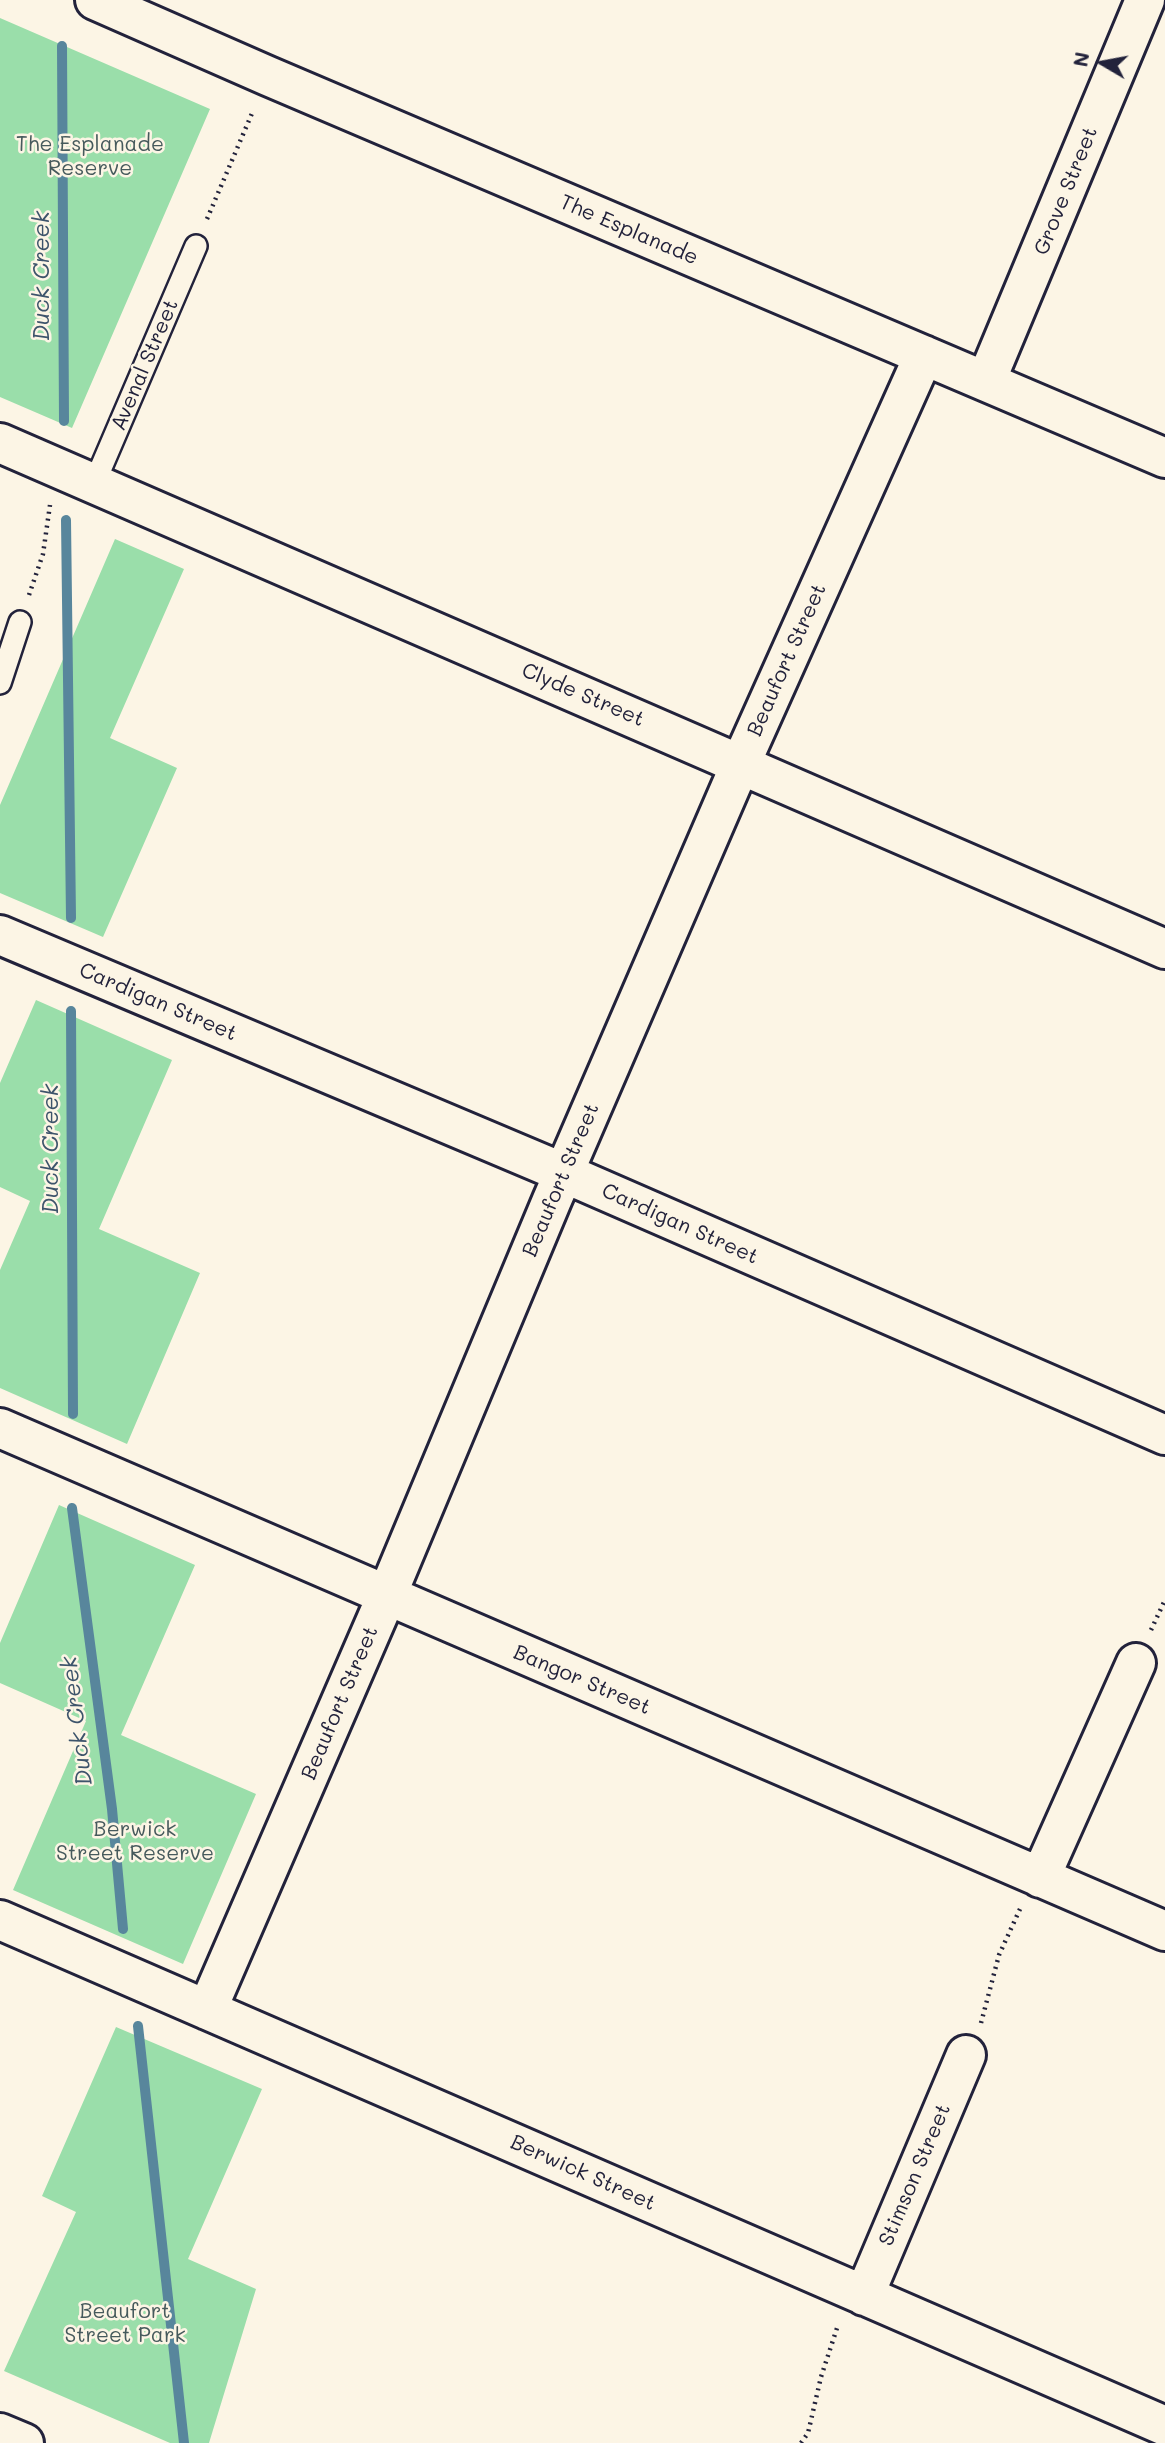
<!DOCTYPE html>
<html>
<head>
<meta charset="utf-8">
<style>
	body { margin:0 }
	#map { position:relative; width:1165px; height:2443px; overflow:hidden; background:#fcf5e5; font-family:Mali,sans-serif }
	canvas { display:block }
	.north { position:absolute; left:1067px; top:28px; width:70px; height:70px; -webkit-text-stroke:5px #fcf5e5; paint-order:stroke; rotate:280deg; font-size:19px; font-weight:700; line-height:28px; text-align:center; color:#22223b }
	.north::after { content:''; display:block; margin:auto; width:24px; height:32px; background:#22223b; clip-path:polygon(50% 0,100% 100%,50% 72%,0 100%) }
</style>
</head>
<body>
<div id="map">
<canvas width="1165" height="2443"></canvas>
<div class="north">N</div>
</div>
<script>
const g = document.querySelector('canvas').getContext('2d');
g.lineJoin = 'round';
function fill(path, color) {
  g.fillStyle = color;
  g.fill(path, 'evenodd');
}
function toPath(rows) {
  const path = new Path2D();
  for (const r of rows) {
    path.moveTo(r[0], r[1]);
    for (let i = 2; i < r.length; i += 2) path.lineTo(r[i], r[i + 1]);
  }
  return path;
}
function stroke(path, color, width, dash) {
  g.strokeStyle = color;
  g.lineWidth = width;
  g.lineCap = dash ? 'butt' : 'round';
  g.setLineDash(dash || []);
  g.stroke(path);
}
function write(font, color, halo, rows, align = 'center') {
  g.font = font + ' Mali,sans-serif';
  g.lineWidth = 5;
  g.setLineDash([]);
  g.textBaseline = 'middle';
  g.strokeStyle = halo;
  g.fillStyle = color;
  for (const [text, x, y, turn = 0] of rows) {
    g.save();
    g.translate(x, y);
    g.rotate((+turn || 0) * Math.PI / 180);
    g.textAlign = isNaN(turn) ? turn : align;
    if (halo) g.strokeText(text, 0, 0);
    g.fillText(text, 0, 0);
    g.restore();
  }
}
fill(toPath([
	[0,18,210,109,72,428,0,397],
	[115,539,184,569,110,738,177,768,103,937,0,893,0,805],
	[36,1000,172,1060,99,1229,200,1273,127,1444,0,1388,0,1270,30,1201,0,1187,0,1083],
	[59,1505,195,1565,121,1735,256,1794,183,1964,13,1890,86,1721,0,1683,0,1643],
	[116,2027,262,2089,188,2259,256,2289,209,2443,170,2443,4,2371,76,2212,42,2196]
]), '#9adeaa');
stroke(toPath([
	[62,46,64,421],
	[66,520,71,918],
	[71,1011,73,1414],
	[72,1508,112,1809,123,1929],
	[138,2026,184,2443]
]), '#58869c', 10);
const service = toPath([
	[94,484,196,246],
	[0,683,20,622]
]);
const minor = toPath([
	[95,0,268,76,1165,458],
	[986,381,1145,0],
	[0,443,1165,949],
	[0,935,564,1173,1165,1435],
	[0,1428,1165,1931],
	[1040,1878,1136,1663],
	[0,1920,1165,2426],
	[207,2010,387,1595,552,1200,741,763,924,355],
	[864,2296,966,2055]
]);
const tertiary = toPath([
	[0,2433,24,2443]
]);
stroke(service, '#22223b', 26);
stroke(minor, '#22223b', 44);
stroke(tertiary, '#22223b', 44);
stroke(toPath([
	[207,219,253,111],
	[29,595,43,554,50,505],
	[1151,1630,1165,1600],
	[981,2023,999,1955,1020,1909],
	[801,2443,808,2433,821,2377,838,2325]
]), '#22223b', 4.5, [2, 5]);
stroke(service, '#fcf5e5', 21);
stroke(minor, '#fcf5e5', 38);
stroke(tertiary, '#fcf5e5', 38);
write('21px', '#465a5c', '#fcf5e5', [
	["The Esplanade",90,145],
	["Reserve",90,169],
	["Berwick",135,1830],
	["Street Reserve",135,1854],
	["Beaufort",125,2312],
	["Street Park",125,2336]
]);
write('21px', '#22223b', '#fcf5e5', [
	["Grove Street",1066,191,-68],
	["The Esplanade",629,230,23],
	["Avenal Street",145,365,-67],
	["Beaufort Street",787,660,-66],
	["Clyde Street",583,695,23],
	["Cardigan Street",158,1002,23],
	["Beaufort Street",561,1180,-67],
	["Cardigan Street",680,1224,24],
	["Bangor Street",582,1680,23],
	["Beaufort Street",340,1703,-67],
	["Berwick Street",583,2173,24],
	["Stimson Street",915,2175,-67]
]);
write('italic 23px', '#3d546b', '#fcf5e5', [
	["Duck Creek",42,276,-90],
	["Duck Creek",51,1149,-90],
	["Duck Creek",77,1721,-97]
]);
</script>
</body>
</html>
